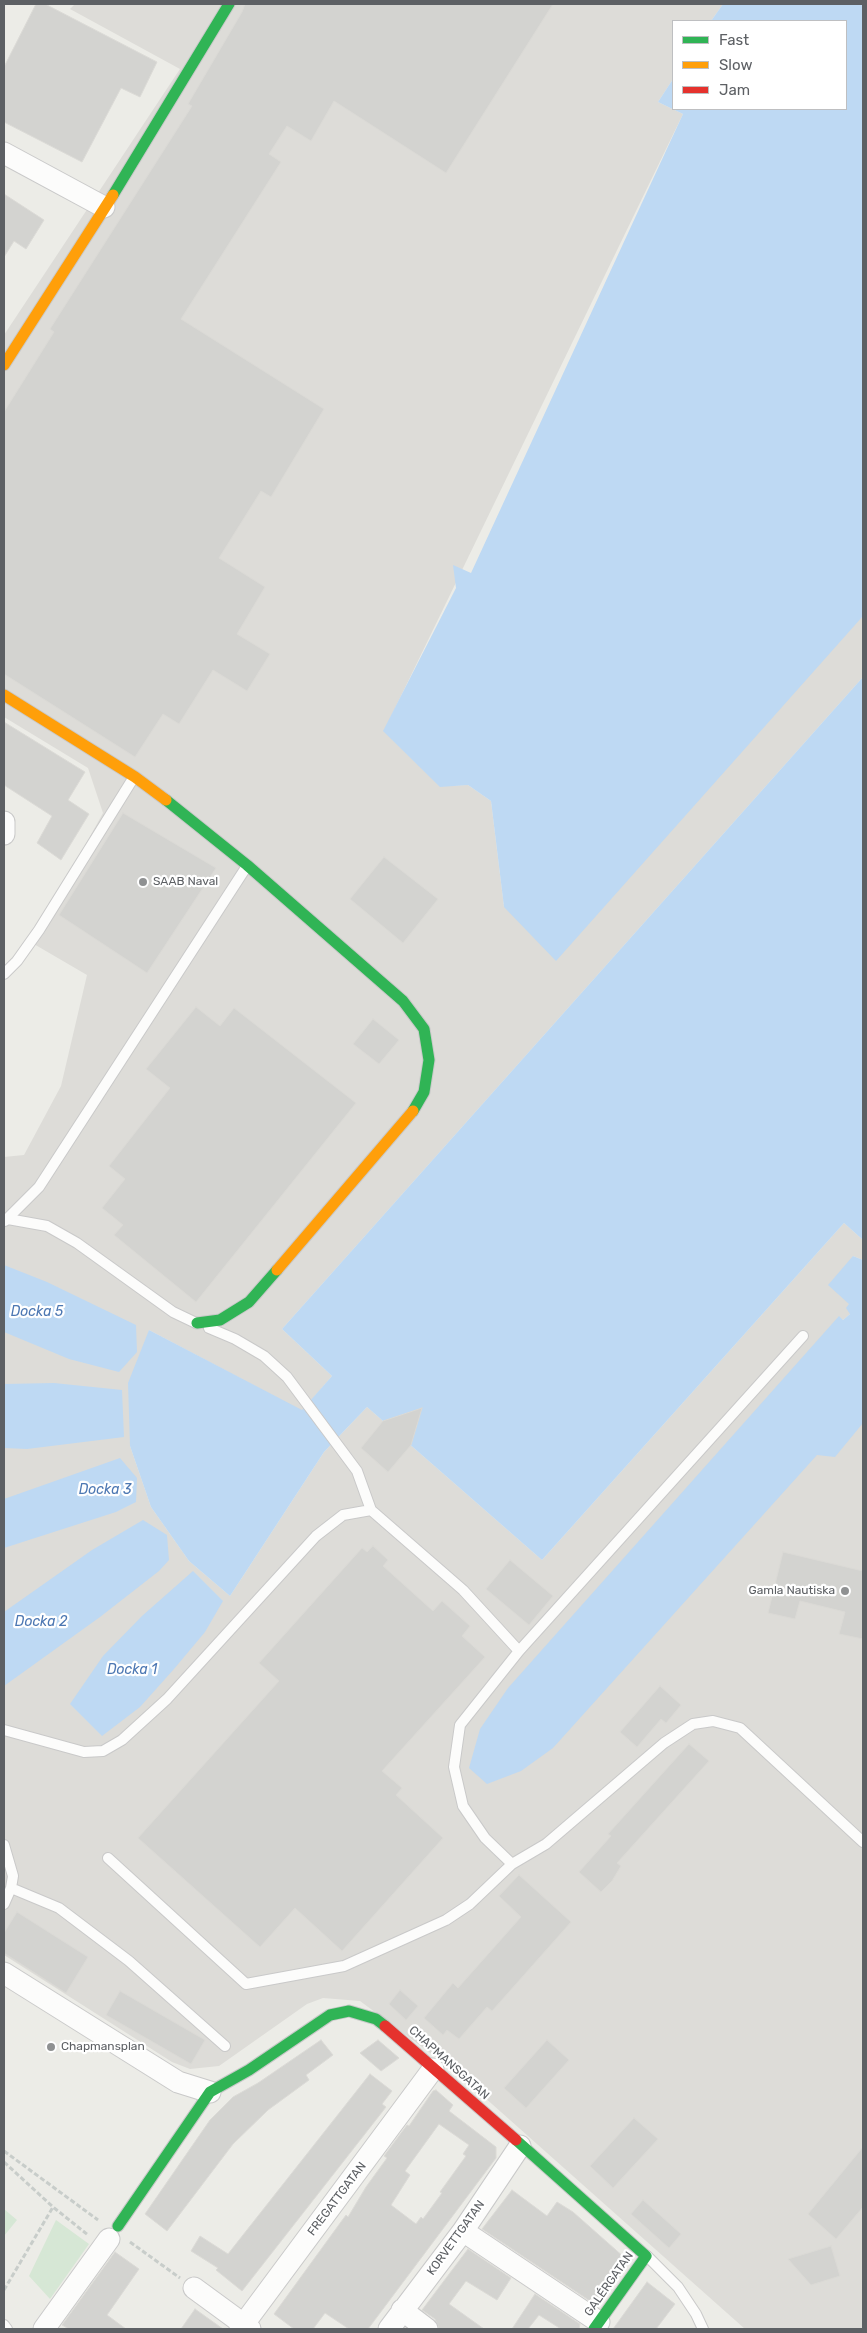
<!DOCTYPE html>
<html>
<head>
<meta charset="utf-8">
<style>
	body { margin:0 }
	#map { position:relative; width:867px; height:2333px; overflow:hidden; background:#ecece7; font-family:Rubik,sans-serif }
	canvas { display:block }
	.frame { position:absolute; inset:0; border:5px solid #5d6064; pointer-events:none }
	.legend { position:absolute; left:672px; top:20px; width:175px; height:90px; box-sizing:border-box; background:#fff; border:1px solid #bebfc1; margin:0; padding:6px 9px; list-style:none; font-size:15px; color:#5d6064 }
	.legend li { display:flex; align-items:center; gap:10px; height:25px }
	.legend b { width:25px; border:1px solid #bebfc1 }
</style>
</head>
<body>
<div id="map">
<canvas width="867" height="2333"></canvas>
<div class="frame"></div>
<ul class="legend">
<li><b style="height:6px;background:#30b455"></b>Fast</li>
<li><b style="height:6px;background:#ff9f0a"></b>Slow</li>
<li><b style="height:6px;background:#e5322d"></b>Jam</li>
</ul>
</div>
<script>
const g = document.querySelector('canvas').getContext('2d');
g.lineJoin = 'round';
function fill(path, color) {
  g.fillStyle = color;
  g.fill(path, 'evenodd');
}
function toPath(rows) {
  const path = new Path2D();
  for (const r of rows) {
    path.moveTo(r[0], r[1]);
    for (let i = 2; i < r.length; i += 2) path.lineTo(r[i], r[i + 1]);
  }
  return path;
}
function stroke(path, color, width, dash) {
  g.strokeStyle = color;
  g.lineWidth = width;
  g.lineCap = dash ? 'butt' : 'round';
  g.setLineDash(dash || []);
  g.stroke(path);
}
function write(font, color, halo, rows, align = 'center') {
  g.font = font + ' Rubik,sans-serif';
  g.lineWidth = 4.5;
  g.setLineDash([]);
  g.textBaseline = 'middle';
  g.strokeStyle = halo;
  g.fillStyle = color;
  for (const [text, x, y, turn = 0] of rows) {
    g.save();
    g.translate(x, y);
    g.rotate((+turn || 0) * Math.PI / 180);
    g.textAlign = isNaN(turn) ? turn : align;
    if (halo) g.strokeText(text, 0, 0);
    g.fillText(text, 0, 0);
    g.restore();
  }
}
fill(toPath([
	[75,4,723,4,711,21,673,21,673,79,658,102,683,114,384,731,440,786,468,785,491,801,504,907,863,616,863,677,282,1329,332,1376,302,1411,149,1330,130,1446,151,1507,189,1561,230,1596,324,1452,367,1407,542,1560,844,1223,863,1240,863,1260,853,1256,850,1314,843,1320,839,1317,863,1387,863,2329,745,2329,456,2072,360,2001,323,1998,307,2004,219,2066,190,2069,172,2062,4,1955,4,1157,24,1155,61,1086,87,975,27,940,69,874,103,813,88,768,4,717,4,335,180,69,70,9]
]), '#dddcd8');
fill(toPath([
	[4,2209,17,2220,4,2236],
	[56,2220,89,2244,50,2299,29,2276]
]), '#d6e7d5');
fill(toPath([
	[723,4,863,4,863,616,556,961,504,907,491,801,468,785,440,787,383,731,456,588,453,565,471,573,683,114,658,102,673,79,673,109,846,109,846,21,711,21],
	[863,677,863,1240,844,1223,542,1560,367,1407,324,1452,230,1596,189,1561,151,1507,130,1446,128,1383,149,1330,302,1410,332,1376,282,1329],
	[853,1256,863,1260,863,1423,835,1457,817,1455,553,1748,521,1771,487,1784,469,1768,480,1729,508,1688,839,1316,843,1320,850,1314,846,1308,849,1304,828,1285],
	[4,1265,47,1282,136,1325,137,1352,119,1372,69,1359,4,1332],
	[54,1383,122,1390,124,1437,27,1449,4,1448,4,1384],
	[120,1458,137,1478,136,1502,116,1512,4,1548,4,1499],
	[143,1520,167,1535,169,1560,159,1571,100,1617,4,1686,4,1612,92,1550],
	[193,1571,223,1601,205,1632,174,1669,140,1707,102,1736,70,1704,103,1656,142,1616]
]), '#bed9f3');
const building = toPath([
	[36,4,45,4,157,62,140,97,121,88,82,162,4,122,4,67,36,4],
	[245,4,553,4,446,173,334,101,311,141,287,126,269,154,281,162,181,319,324,409,271,497,261,491,219,558,265,587,237,634,270,654,247,691,213,670,179,724,163,714,135,757,4,674,4,412,54,332,50,329,192,106,188,104,242,12,245,4],
	[4,194,44,220,26,249,14,241,4,257,4,194],
	[4,722,85,772,68,800,89,814,61,860,37,843,52,816,4,785,4,722],
	[123,813,216,868,147,973,59,915,123,813],
	[384,857,438,899,403,943,350,899,384,857],
	[196,1007,220,1026,234,1008,356,1103,196,1302,114,1235,123,1225,102,1208,125,1179,109,1166,170,1088,146,1069,196,1007],
	[373,1019,399,1040,379,1064,353,1044,373,1019],
	[422,1408,411,1445,388,1472,361,1448,383,1421,422,1408],
	[373,1546,388,1560,383,1566,433,1611,442,1601,470,1626,462,1636,485,1657,382,1771,402,1788,396,1795,443,1838,342,1951,295,1908,260,1947,138,1838,279,1681,259,1663,362,1548,367,1552,373,1546],
	[783,1552,863,1571,863,1639,839,1634,845,1612,800,1601,795,1619,768,1613,783,1552],
	[510,1560,553,1596,529,1625,486,1589,510,1560],
	[660,1686,681,1705,666,1723,661,1719,637,1747,620,1732,660,1686],
	[689,1744,709,1761,617,1863,621,1866,612,1881,601,1892,579,1872,611,1836,608,1834,689,1744],
	[519,1875,571,1922,492,2011,487,2007,459,2039,447,2030,443,2035,424,2018,453,1983,458,1988,521,1917,499,1896,519,1875],
	[17,1912,88,1957,66,1993,4,1953,4,1933,17,1912],
	[400,1990,418,2006,406,2020,389,2004,400,1990],
	[120,1991,205,2040,191,2064,106,2015,120,1991],
	[321,2040,333,2055,306,2075,309,2080,268,2110,233,2144,167,2231,145,2214,210,2120,233,2097,258,2083,321,2040],
	[378,2040,399,2058,381,2071,360,2053,378,2040],
	[547,2040,569,2060,526,2108,504,2088,547,2040],
	[370,2074,392,2091,382,2104,386,2107,242,2291,216,2270,218,2268,191,2251,200,2236,228,2254,370,2074],
	[436,2090,453,2105,449,2111,496,2147,496,2158,368,2329,349,2329,325,2313,313,2329,294,2329,274,2314,346,2215,348,2217,366,2187,387,2158,384,2156,407,2125,409,2126,433,2091,436,2090],
	[439,2124,469,2145,463,2154,466,2156,440,2192,442,2193,423,2219,421,2217,416,2224,391,2205,410,2175,405,2171,439,2124],
	[634,2118,658,2139,613,2188,590,2166,634,2118],
	[863,2147,863,2207,836,2239,808,2214,863,2147],
	[512,2190,547,2216,557,2202,573,2212,625,2258,593,2303,482,2229,512,2190],
	[643,2200,681,2234,669,2248,631,2214,643,2200],
	[831,2246,840,2276,811,2285,788,2259,831,2246],
	[468,2249,511,2278,497,2300,466,2281,449,2304,484,2329,439,2329,435,2319,422,2310,468,2249],
	[115,2252,139,2269,107,2315,126,2329,69,2329,62,2325,115,2252],
	[647,2282,675,2304,656,2329,613,2329,647,2282],
	[535,2294,580,2324,579,2329,561,2329,539,2315,528,2329,512,2329,535,2294],
	[195,2309,223,2329,181,2329,195,2309]
]);
fill(building, '#d3d3d0');
stroke(building, '#dbdad6', 1);
const lane = toPath([
	[4,974,17,961,39,930,134,777],
	[8,1219,47,1226,77,1243,173,1312,196,1323],
	[5,1221,39,1187,247,866],
	[209,1328,235,1339,264,1356,287,1377,357,1471,371,1510,463,1590,519,1651],
	[4,1730,84,1752,103,1751,122,1740,167,1699,316,1536,343,1515,371,1510],
	[4,1845,13,1876,11,1888,59,1908,129,1961,225,2046],
	[108,1858,246,1984,344,1966,446,1920,470,1904,512,1864,546,1844,664,1743,693,1724,713,1721,740,1728,863,1842],
	[512,1864,485,1838,463,1806,454,1767,460,1725,519,1651,803,1336],
	[4,1904,11,1888],
	[647,2256,678,2287,696,2314,703,2329],
	[4,2325,7,2329]
]);
const street = toPath([
	[4,153,104,207],
	[4,822,4,834],
	[4,1973,178,2082,210,2092],
	[463,2231,599,2322],
	[194,2288,250,2329],
	[402,2310,427,2329],
	[44,2329,109,2239],
	[240,2329,433,2069],
	[389,2329,463,2231,520,2146]
]);
const fast = toPath([
	[113,195,229,4],
	[166,800,247,865,403,1001,424,1029,429,1060,424,1092,413,1111],
	[197,1323,220,1320,249,1302,277,1270],
	[516,2140,646,2256,594,2329],
	[118,2226,210,2092,249,2070,330,2015,349,2011,376,2019,385,2026]
]);
const slow = toPath([
	[4,365,113,195],
	[4,695,135,777,166,800],
	[277,1270,413,1111]
]);
const jam = toPath([
	[385,2026,516,2140]
]);
stroke(lane, '#c9c9c9', 12);
stroke(street, '#c9c9c9', 23);
stroke(fast, '#c9c9c9', 13);
stroke(slow, '#c9c9c9', 13);
stroke(jam, '#c9c9c9', 13);
stroke(toPath([
	[4,2151,98,2220],
	[4,2162,53,2207,88,2235],
	[130,2242,180,2278],
	[4,2290,53,2207]
]), '#c8cdca', 3, [5, 2.5]);
stroke(lane, '#fcfcfb', 10);
stroke(street, '#fcfcfb', 21);
stroke(fast, '#30b455', 11);
stroke(slow, '#ff9f0a', 11);
stroke(jam, '#e5322d', 11);
for (const [x, y, r, color] of [
	[143,882,5,"#8f9192"],
	[845,1591,5,"#8f9192"],
	[51,2047,5,"#8f9192"]
]) {
  const dot = new Path2D();
  dot.arc(x, y, r, 0, 2 * Math.PI);
  g.fillStyle = color;
  g.fill(dot);
  stroke(dot, '#fff', 2);
}
write('12px', '#5d6064', '#fff', [
	["SAAB Naval",153,882],
	["Gamla Nautiska",835,1591,"right"],
	["Chapmansplan",61,2047]
], 'left');
write('12px', '#5d6064', '#fff', [
	["CHAPMANSGATAN",449,2063,42],
	["FREGATTGATAN",337,2199,-53],
	["KORVETTGATAN",456,2238,-54],
	["GALÉRGATAN",609,2284,-55]
]);
write('italic 14px', '#4c77b2', '#fff', [
	["Docka 5",37,1312],
	["Docka 3",105,1490],
	["Docka 2",41,1622],
	["Docka 1",132,1670]
]);
</script>
</body>
</html>
